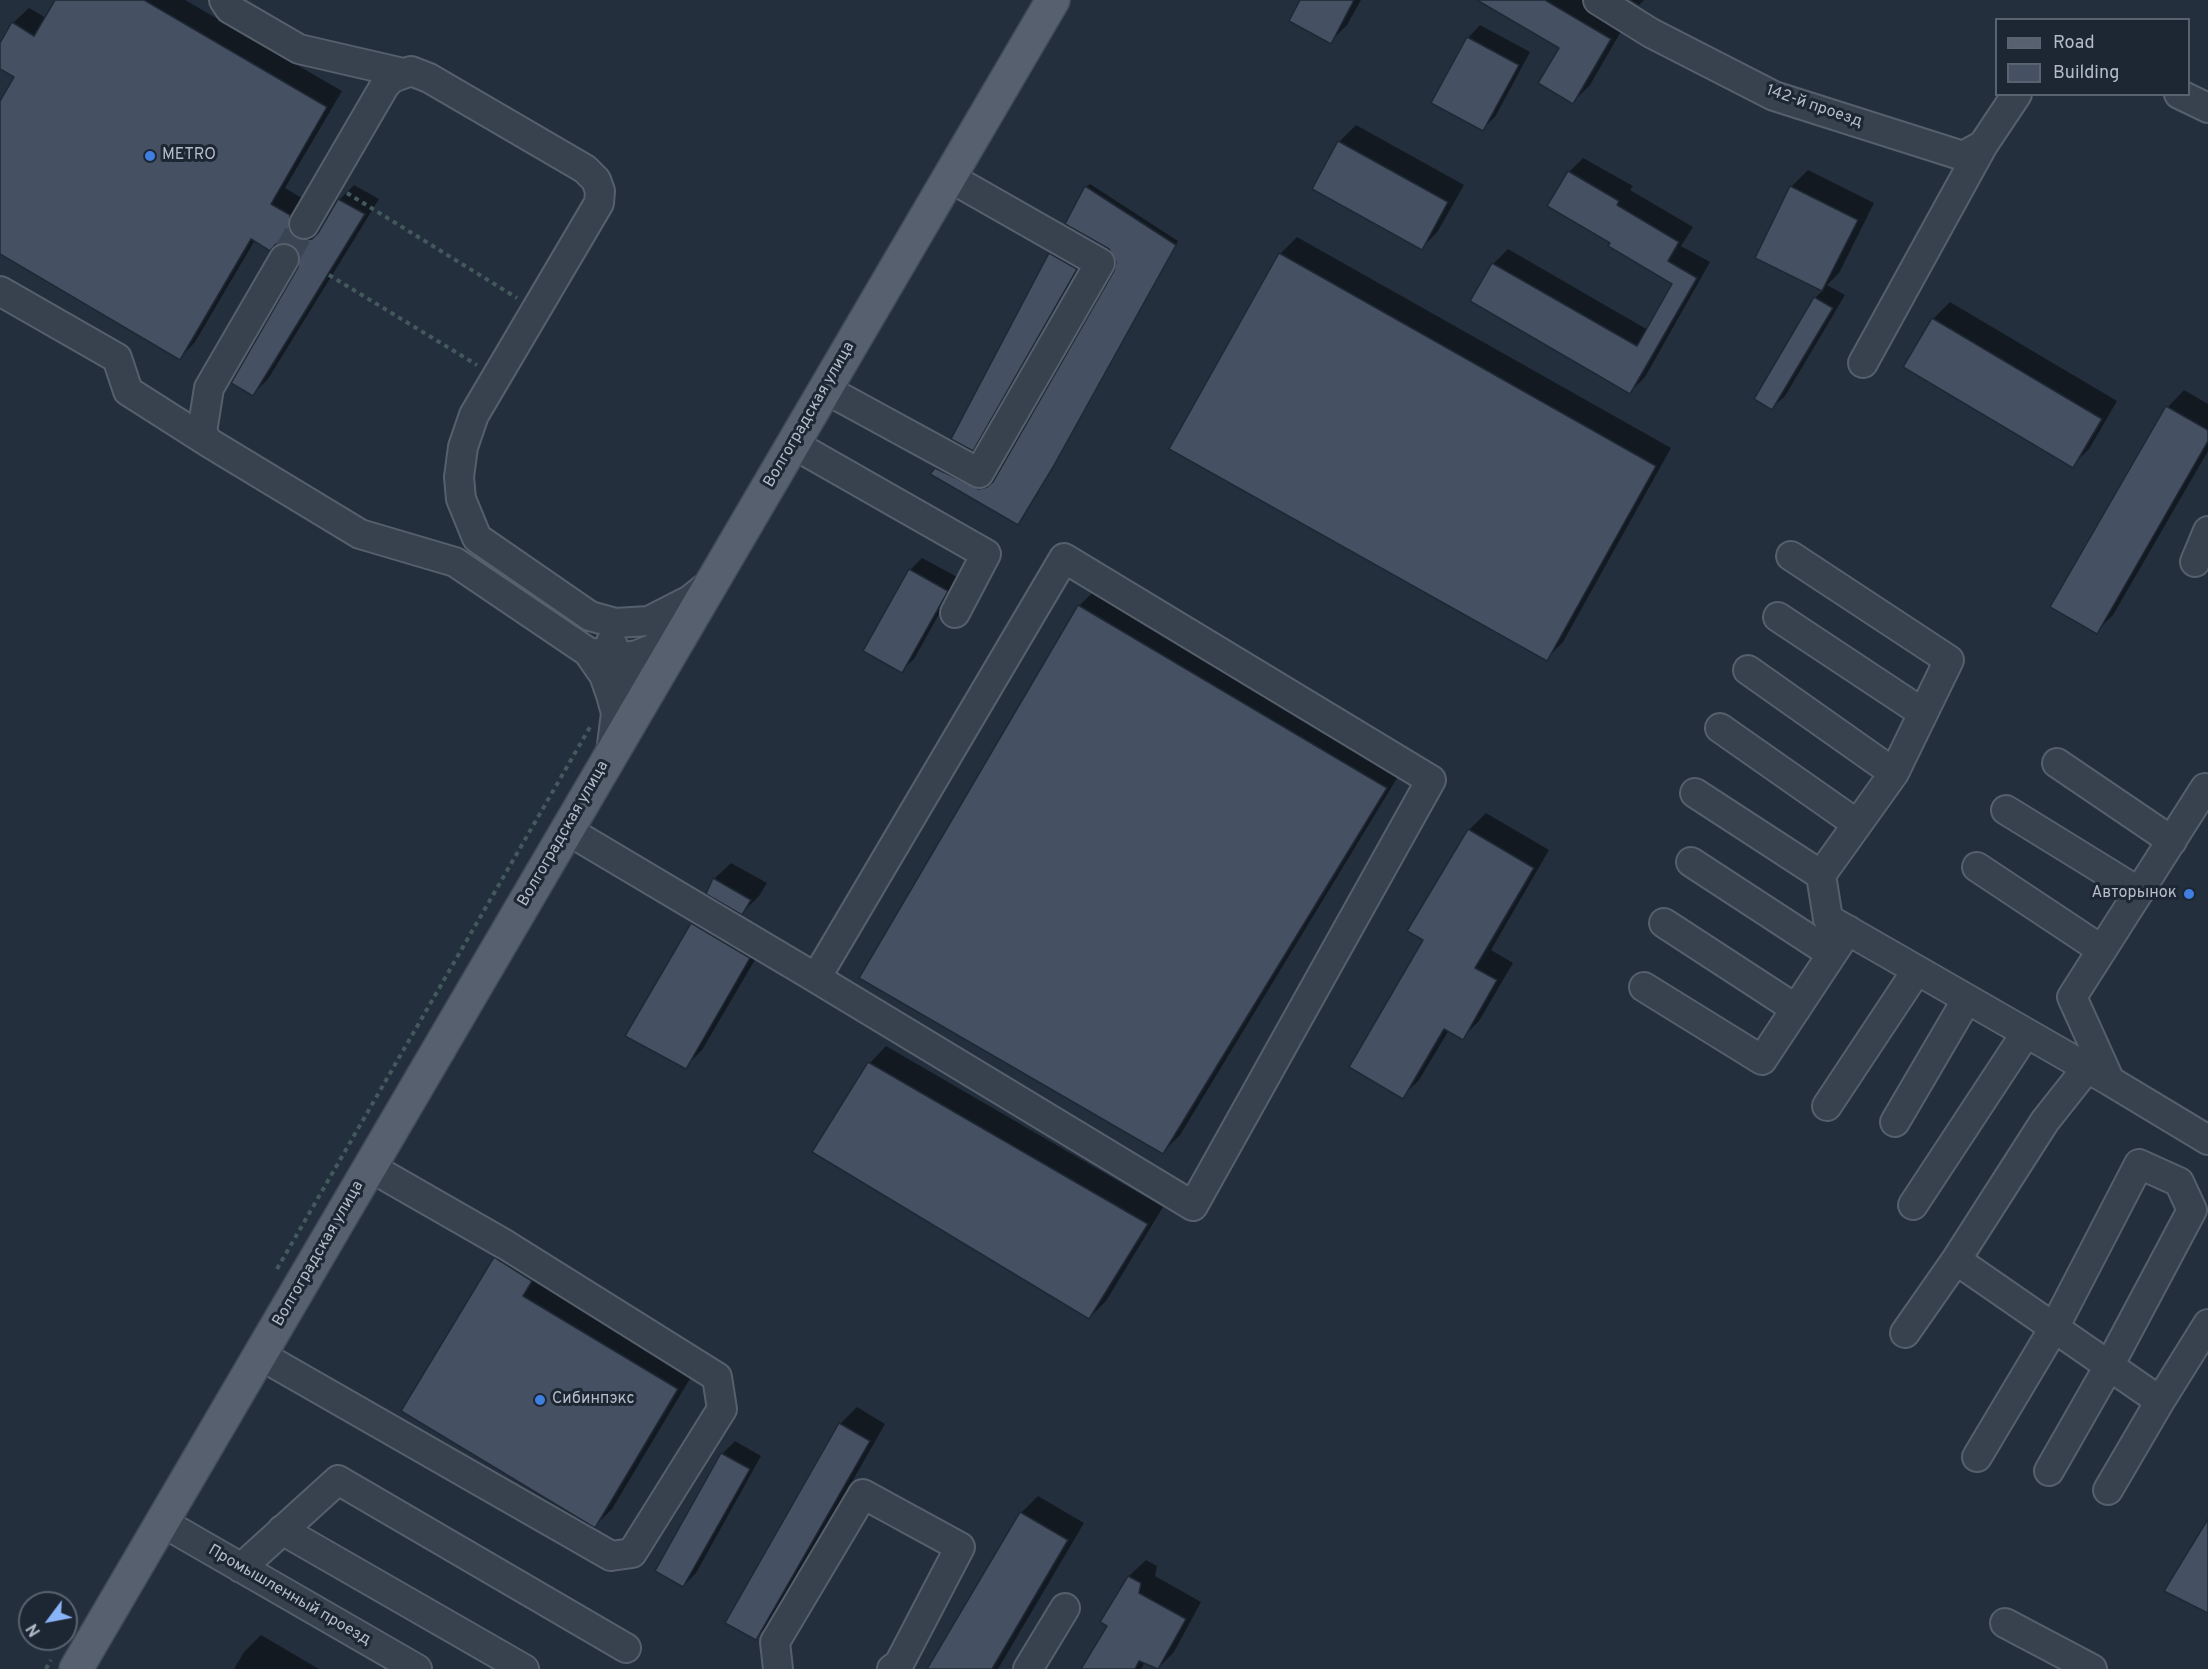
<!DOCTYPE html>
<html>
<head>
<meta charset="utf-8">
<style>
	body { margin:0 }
	#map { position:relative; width:2208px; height:1669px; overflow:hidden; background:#242f3e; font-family:Overpass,sans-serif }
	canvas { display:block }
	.legend { position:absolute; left:1995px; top:18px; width:195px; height:78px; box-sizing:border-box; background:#1d2633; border:2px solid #59626f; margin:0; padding:8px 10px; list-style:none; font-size:18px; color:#b4bcc9 }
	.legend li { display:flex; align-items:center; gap:12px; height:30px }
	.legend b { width:30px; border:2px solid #59626f }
	.north { position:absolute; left:18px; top:1591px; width:60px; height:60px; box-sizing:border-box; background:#1d2633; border:2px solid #59626f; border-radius:50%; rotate:238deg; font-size:16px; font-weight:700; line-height:24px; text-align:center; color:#b4bcc9 }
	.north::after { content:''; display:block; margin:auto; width:21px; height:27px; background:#8ab4f8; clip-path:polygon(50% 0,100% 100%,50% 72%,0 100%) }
</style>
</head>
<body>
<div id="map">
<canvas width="2208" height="1669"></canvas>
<ul class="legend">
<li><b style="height:8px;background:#56606e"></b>Road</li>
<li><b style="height:16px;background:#455162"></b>Building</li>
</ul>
<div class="north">N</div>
</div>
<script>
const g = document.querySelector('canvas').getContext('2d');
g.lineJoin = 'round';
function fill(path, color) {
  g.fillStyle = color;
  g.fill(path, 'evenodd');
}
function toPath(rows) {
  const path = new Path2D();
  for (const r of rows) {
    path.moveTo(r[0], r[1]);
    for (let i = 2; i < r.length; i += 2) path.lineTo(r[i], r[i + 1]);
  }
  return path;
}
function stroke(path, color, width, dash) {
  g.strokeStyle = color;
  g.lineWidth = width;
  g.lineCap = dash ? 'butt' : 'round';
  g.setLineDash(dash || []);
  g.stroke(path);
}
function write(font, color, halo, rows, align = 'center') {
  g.font = font + ' Overpass,sans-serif';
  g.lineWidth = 6;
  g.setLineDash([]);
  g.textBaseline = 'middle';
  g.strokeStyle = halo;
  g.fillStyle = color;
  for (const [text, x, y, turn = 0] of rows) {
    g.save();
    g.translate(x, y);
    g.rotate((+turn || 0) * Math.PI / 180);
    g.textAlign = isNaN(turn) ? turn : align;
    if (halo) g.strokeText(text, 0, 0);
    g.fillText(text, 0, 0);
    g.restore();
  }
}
fill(toPath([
	[57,0,185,0,342,91,285,188,305,200,311,223,320,226,324,224,339,200,354,185,379,199,268,379,253,394,300,268,300,251,292,243,255,240,195,342,180,358,0,253,0,104,16,77,0,67,0,46,13,23,29,8,46,18],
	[1302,0,1361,0,1347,25,1330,42],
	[1480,0,1590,0,1627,21,1590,85,1573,102,1561,47],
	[1631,0,1644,0,1639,5],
	[1480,25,1530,52,1495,117,1482,129,1433,103,1468,38],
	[1356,125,1464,185,1438,231,1422,248,1339,142],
	[1583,158,1633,186,1630,190,1693,227,1681,246,1710,262,1645,377,1630,392,1472,301,1493,264,1508,249,1648,330,1674,283,1612,242,1569,172],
	[1808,170,1874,203,1839,273,1827,285,1845,295,1785,396,1772,408,1815,298,1823,290,1757,257,1791,187],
	[1090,184,1178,241,1056,462,1018,523,936,469,939,465,983,486,992,484,1116,272,1118,262,1086,187],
	[1297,237,1671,448,1563,642,1546,659,1280,254],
	[1054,251,1080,265,976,445,1051,254],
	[1950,302,2117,401,2089,449,2072,466,1933,319],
	[2184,390,2208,404,2208,451,2113,615,2096,632,2168,407],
	[922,558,959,578,914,659,901,671,910,570],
	[1096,589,1402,770,1180,1135,1163,1152,1079,606],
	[1486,813,1549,850,1491,950,1513,963,1479,1021,1462,1038,1449,1030,1419,1080,1402,1097,1469,830],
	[731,863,767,883,759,896,742,913,714,879],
	[710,907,766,941,702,1050,685,1067,693,924],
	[886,1046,1163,1207,1106,1301,1089,1318,814,1151,870,1063],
	[512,1241,694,1372,612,1509,595,1526,495,1258],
	[857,1407,885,1424,772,1622,755,1638,840,1424],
	[735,1441,761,1456,696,1573,683,1586,722,1454],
	[1038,1496,1084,1523,998,1669,929,1669,1021,1513],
	[1146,1560,1157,1566,1155,1576,1201,1602,1174,1652,1157,1669,1145,1662,1141,1669,1083,1669,1109,1625,1129,1576],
	[261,1635,319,1669,234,1669,244,1652]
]), '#0007');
const building = toPath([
	[55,0,144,0,327,107,271,204,290,215,289,232,295,238,303,240,312,239,318,233,338,199,365,214,253,396,231,383,298,267,299,251,292,245,276,244,270,251,251,239,180,360,0,254,0,101,14,77,0,69,0,43,12,22,34,36,55,0],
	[1300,0,1354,0,1331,44,1289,21,1300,0],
	[1477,0,1545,0,1611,39,1573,104,1538,83,1559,48,1477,0],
	[1467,37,1519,65,1483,131,1431,103,1467,37],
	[1338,141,1448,202,1422,250,1312,189,1338,141],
	[1568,171,1619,201,1617,205,1679,242,1668,261,1697,278,1630,394,1470,301,1492,263,1637,346,1672,284,1608,246,1610,243,1547,206,1568,171],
	[1085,186,1176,245,1053,467,1018,525,930,474,935,468,979,489,987,487,993,482,1114,271,1116,262,1109,249,1065,224,1085,186],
	[1790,186,1858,220,1822,291,1755,258,1790,186],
	[1049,253,1077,269,973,451,951,439,1049,253],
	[1279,253,1656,466,1547,661,1169,449,1279,253],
	[1814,297,1833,308,1772,410,1754,399,1814,297],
	[1932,318,2102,419,2073,468,1903,367,1932,318],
	[2166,406,2208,430,2208,441,2097,634,2050,607,2166,406],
	[909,569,948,591,902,673,863,651,909,569],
	[1078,605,1387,788,1163,1154,859,978,1078,605],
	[1468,829,1534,868,1475,968,1497,980,1463,1040,1444,1029,1403,1099,1349,1067,1423,940,1407,931,1468,829],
	[713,878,751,900,742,915,706,894,713,878],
	[691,923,750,958,686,1069,625,1036,691,923],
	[868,1062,1148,1224,1089,1319,812,1152,868,1062],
	[494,1257,532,1281,523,1296,678,1389,595,1528,401,1411,494,1257],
	[839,1423,870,1441,756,1640,725,1623,839,1423],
	[721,1453,750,1469,683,1587,655,1571,721,1453],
	[1020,1512,1068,1540,992,1669,927,1669,1020,1512],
	[2208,1519,2208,1613,2164,1591,2208,1519],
	[1128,1576,1141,1583,1139,1593,1186,1619,1158,1669,1139,1661,1135,1669,1081,1669,1107,1626,1100,1622,1128,1576]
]);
fill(building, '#455162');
stroke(building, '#1f2835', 1.5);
stroke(toPath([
	[284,259,304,224]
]), '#3a4453', 28, [28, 14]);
const minor = toPath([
	[224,0,230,9,299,49,403,73],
	[1598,0,1651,33,1774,96,1963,156,1983,145,2017,94],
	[2179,94,2208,108],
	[304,224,385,85,392,78,411,71,429,78,585,169,596,180,600,191,599,203,474,415,463,447,459,477,461,499,477,538,590,616,615,623,649,621,690,600,710,584],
	[284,259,209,388,202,432,208,442,360,534,455,562,588,652,604,675,611,695,616,713,611,753],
	[0,291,117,358,128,391,208,442],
	[1863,363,1983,145],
	[825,389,979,473,1100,263,949,177],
	[793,444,986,554,955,613],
	[1791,556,1949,660,1894,773,1821,875,1828,919,2110,1081],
	[2195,562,2208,531],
	[1778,617,1923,713],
	[611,642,629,676,635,713],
	[588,652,619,658,637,655,652,649,671,637,683,625],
	[1748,670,1894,773],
	[1720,728,1857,824],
	[2057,763,2172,841],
	[2205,788,2072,997,2110,1081,2208,1140],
	[1695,793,1821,875],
	[2006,810,2139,892],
	[567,830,816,978,1064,558,1431,780,1193,1206,816,978],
	[1691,862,1832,954],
	[1977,867,2102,950],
	[1664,923,1796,1009],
	[1644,987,1762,1060,1848,930],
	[2087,1068,2045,1121,1956,1260,2160,1401,2108,1490],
	[1827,1106,1917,970],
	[1895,1122,1967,999],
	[1913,1205,2026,1033],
	[1905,1333,1956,1260],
	[260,1355,611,1556,632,1553,722,1409,717,1377,506,1245,370,1167],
	[2160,1401,2208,1324],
	[1977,1457,2054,1328,2139,1164,2179,1182,2192,1210,2109,1366,2049,1471],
	[162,1522,417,1669],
	[282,1530,524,1669],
	[241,1568,338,1480,626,1648],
	[2005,1623,2092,1669],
	[778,1669,775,1642,863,1494,960,1547,899,1664,892,1669],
	[1028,1669,1065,1608]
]);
const major = toPath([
	[76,1669,1053,0]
]);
stroke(minor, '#565f6c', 32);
stroke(major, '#414a57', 36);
stroke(toPath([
	[347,193,517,298],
	[329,275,477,365],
	[277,1269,590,727],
	[46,1669,51,1660]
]), '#44595c', 4, [4.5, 4.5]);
stroke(minor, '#38414e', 28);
stroke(major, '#56606e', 33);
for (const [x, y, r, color] of [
	[150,156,6,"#3f7fe0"],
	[2189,894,6,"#3f7fe0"],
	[540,1400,6,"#3f7fe0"]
]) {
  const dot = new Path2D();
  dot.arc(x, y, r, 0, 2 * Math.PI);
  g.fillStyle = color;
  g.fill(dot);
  stroke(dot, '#1d2633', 2);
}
write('16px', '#b4bcc9', '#1d2633', [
	["142-й проезд",1814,107,19],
	["Волгоградская улица",810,415,-60],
	["Волгоградская улица",564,834,-60],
	["Волгоградская улица",319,1254,-60],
	["Промышленный проезд",289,1596,30]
]);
write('16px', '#b4bcc9', '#1d2633', [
	["METRO",162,156],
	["Авторынок",2177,894,"right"],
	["Сибинпэкс",552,1400]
], 'left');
</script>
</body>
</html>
